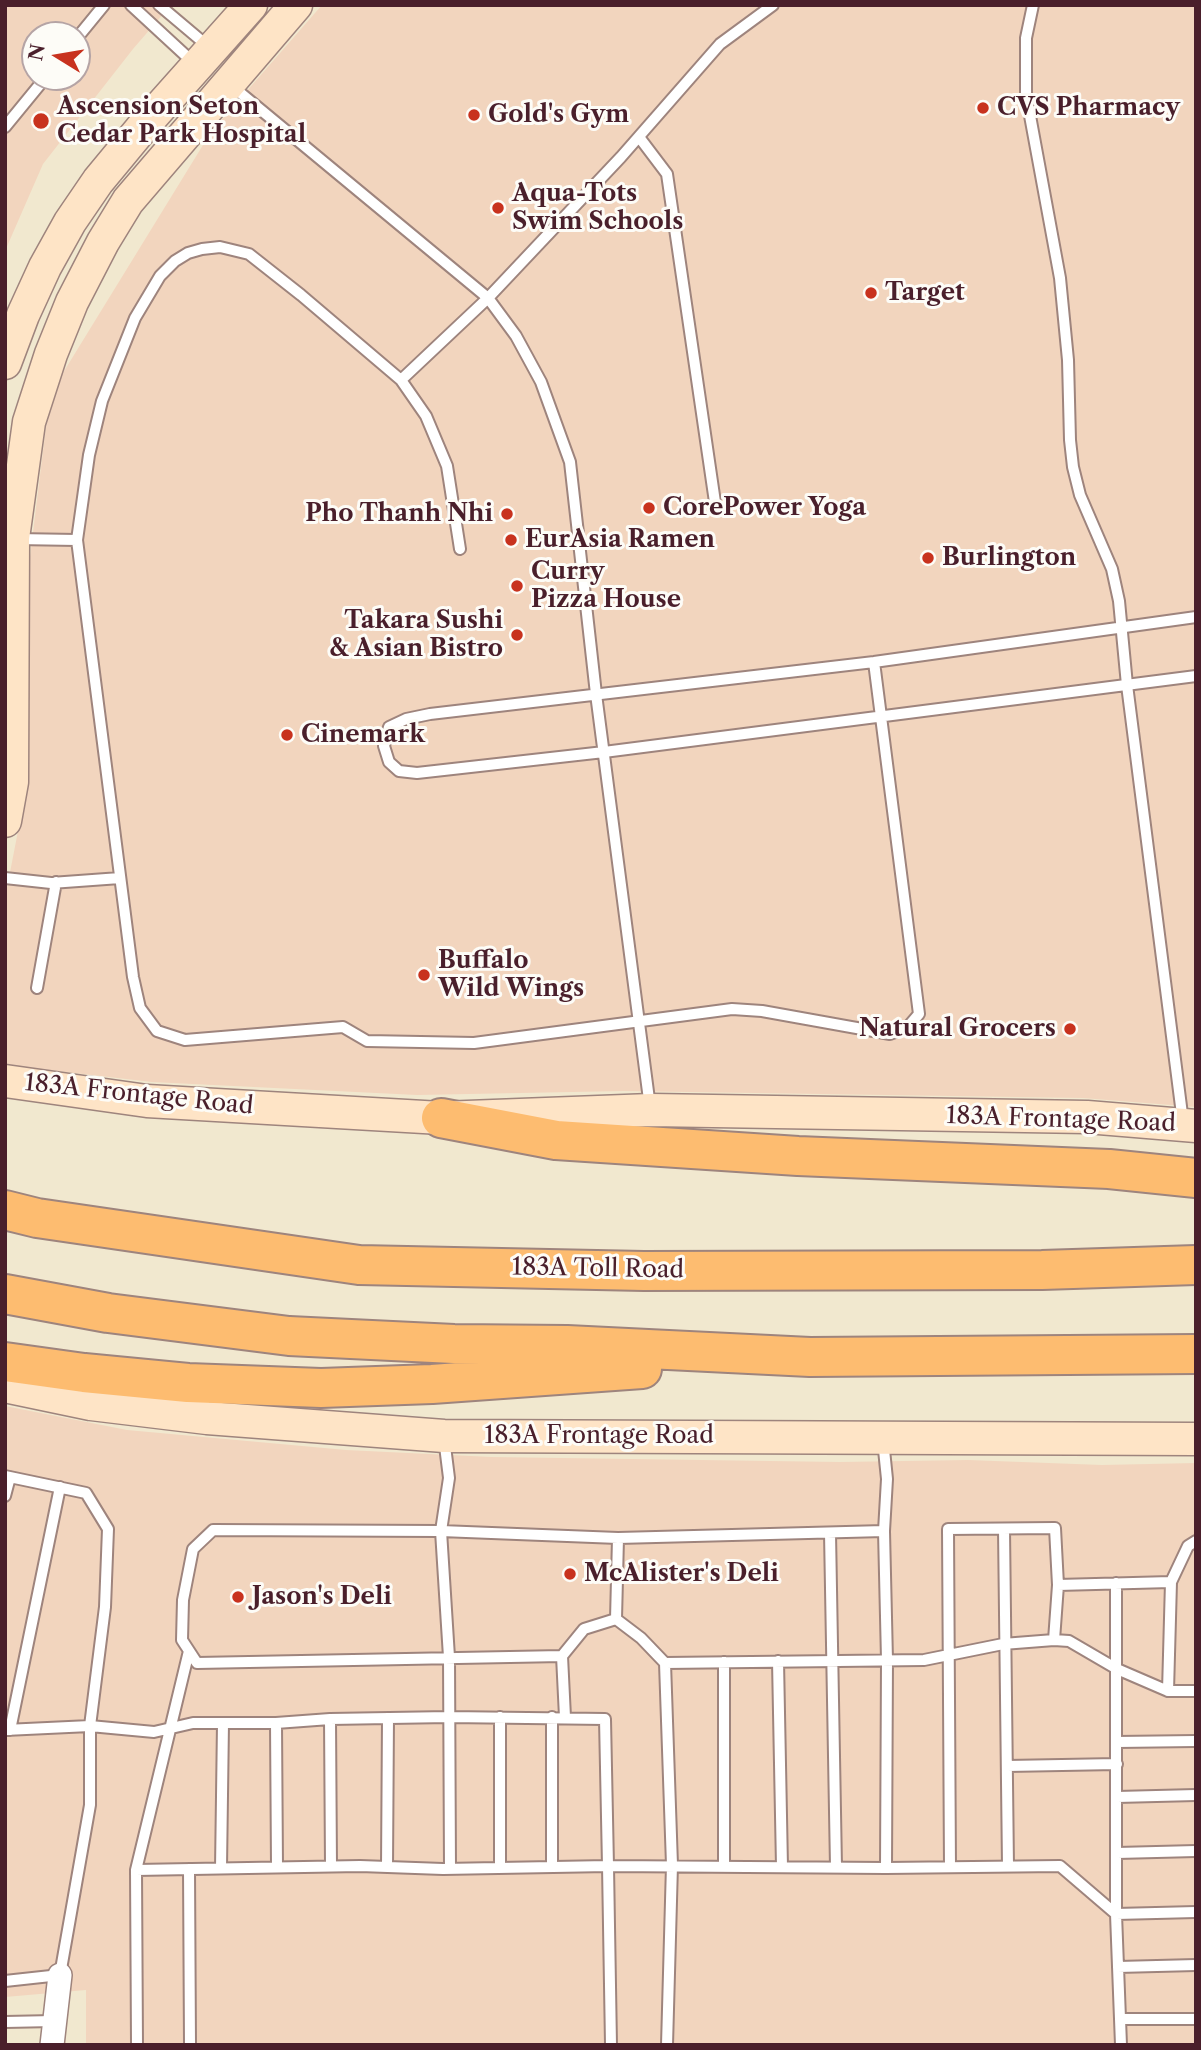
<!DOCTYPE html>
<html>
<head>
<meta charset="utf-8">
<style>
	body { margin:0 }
	#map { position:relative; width:1201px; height:2050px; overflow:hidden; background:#f1e8cf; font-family:"Libre Caslon Text",serif }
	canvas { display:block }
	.frame { position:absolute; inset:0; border:7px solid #4a1f2b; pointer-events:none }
	.north { position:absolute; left:21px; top:21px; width:70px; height:70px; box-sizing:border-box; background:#fdfcf7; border:2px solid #b5a4a5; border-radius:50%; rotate:281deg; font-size:19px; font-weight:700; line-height:28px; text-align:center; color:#4a1f2b }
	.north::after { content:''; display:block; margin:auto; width:24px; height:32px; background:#c8321e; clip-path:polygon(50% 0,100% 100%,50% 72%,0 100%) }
</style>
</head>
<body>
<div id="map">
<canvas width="1201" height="2050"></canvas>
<div class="frame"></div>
<div class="north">N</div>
</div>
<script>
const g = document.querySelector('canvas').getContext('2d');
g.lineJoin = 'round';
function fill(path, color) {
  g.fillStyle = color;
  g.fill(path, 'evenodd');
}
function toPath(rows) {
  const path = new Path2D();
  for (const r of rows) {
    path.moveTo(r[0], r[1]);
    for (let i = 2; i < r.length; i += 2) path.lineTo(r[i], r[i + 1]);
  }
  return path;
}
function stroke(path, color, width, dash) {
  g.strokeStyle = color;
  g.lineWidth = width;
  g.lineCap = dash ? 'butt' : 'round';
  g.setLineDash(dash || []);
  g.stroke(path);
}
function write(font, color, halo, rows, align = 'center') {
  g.font = font + ' "Libre Caslon Text",serif';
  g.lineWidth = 6;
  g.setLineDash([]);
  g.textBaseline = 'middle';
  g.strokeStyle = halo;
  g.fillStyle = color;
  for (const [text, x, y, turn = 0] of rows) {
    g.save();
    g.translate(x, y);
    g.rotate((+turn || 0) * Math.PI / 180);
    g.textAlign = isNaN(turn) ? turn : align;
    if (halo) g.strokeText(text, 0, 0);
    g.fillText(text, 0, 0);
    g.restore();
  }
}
fill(toPath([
	[5,5,171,5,133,49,43,164,5,251],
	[35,35,77,35,77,77,35,77],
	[322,5,1196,5,1196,1107,1083,1098,624,1091,417,1095,152,1082,5,1065,5,898,26,790,29,565,50,394,211,132],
	[5,1406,127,1430,346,1450,491,1457,840,1462,968,1460,1102,1465,1196,1463,1196,2045,86,2045,86,1990,5,1997]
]), '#f2d5be');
const lane = toPath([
	[131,5,196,65],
	[159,5,210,48],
	[1033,5,1026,38,1026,94,1060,278,1068,360,1070,440,1073,467,1080,495,1112,569,1119,601,1127,685,1183,1122],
	[77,38,104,5],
	[232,86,488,298,516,336,541,382,570,462,596,694,650,1107],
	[5,127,46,77],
	[639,137,667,174,716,509],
	[401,380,488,298,621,157,720,44,773,5],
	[16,539,77,540],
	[460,549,447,466,426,416,401,380,301,295,249,254,220,247,202,249,188,253,175,261,160,276,135,318,102,401,89,455,77,540,133,977,140,1008,157,1031,185,1040,343,1027,367,1041,474,1043,732,1009,762,1011,890,1034,907,1028,919,1014,874,662],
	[1196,617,874,662,430,714,406,719,389,727,384,746,389,762,399,771,417,773,604,752,1196,676],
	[5,878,51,883,120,878],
	[37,988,56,882],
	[444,1438,449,1478,441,1531,449,1657,450,1869],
	[883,1440,887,1479,884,1531,618,1538,441,1531,213,1530,193,1549,183,1600,182,1640,197,1663,562,1656,584,1629,616,1619,641,1638,665,1663,924,1660,1003,1644,1054,1640,1069,1641,1117,1669,1168,1691,1196,1691],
	[5,1476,86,1493,108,1529,105,1607,90,1726,90,1805,60,1975,5,1981],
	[5,1496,10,1477],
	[1004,1529,1008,1866],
	[884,1531,887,1660,886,1868],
	[830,1533,836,1867],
	[1171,1582,1188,1546,1196,1541],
	[1116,1583,1116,1914,1121,2045],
	[616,1619,618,1538],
	[1054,1640,1058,1585],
	[562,1656,565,1717],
	[778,1661,782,1867],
	[665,1663,672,1865,667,2045],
	[330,1719,331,1866],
	[276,1723,277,1867],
	[5,1730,90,1726,154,1732,193,1723,276,1723,330,1719,449,1717,605,1719,608,1866,886,1868,1060,1866,1116,1914,1196,1912],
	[10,1730,60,1487],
	[1117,1742,1196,1741],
	[1007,1766,1117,1764],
	[1117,1797,1196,1795],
	[1117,1853,1196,1851],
	[724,1866,724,1662],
	[387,1867,388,1718],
	[552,1867,552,1717],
	[950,1867,948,1529,1055,1528,1058,1585,1171,1582,1168,1691],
	[221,1868,223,1723],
	[500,1868,500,1717],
	[189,1869,190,2045],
	[136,1870,360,1866,443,1869,608,1866,611,2045],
	[1118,1967,1196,1965],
	[1120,2019,1196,2019],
	[5,2022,54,2021],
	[137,2045,136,1870,189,1651]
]);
const street = toPath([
	[52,2045,60,1975]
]);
const secondary = toPath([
	[5,363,23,315,45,267,70,222,98,181,146,123,251,5],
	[5,821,12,782,13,538,29,422,51,354,72,302,103,242,128,201,296,5],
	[5,1081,147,1101,441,1118,651,1110,1087,1117,1196,1126],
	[5,1386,91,1404,207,1418,444,1436,1196,1439]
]);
const highway = toPath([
	[441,1118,556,1140,798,1156,1109,1169,1196,1178],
	[5,1210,37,1218,359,1265,644,1271,1042,1270,1196,1265],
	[5,1294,108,1313,289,1336,454,1344,567,1345,810,1357,1196,1354],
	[5,1362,84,1373,188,1383,321,1388,432,1384,642,1369]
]);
stroke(lane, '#9e847d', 14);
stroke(street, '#9e847d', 26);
stroke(secondary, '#9e847d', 35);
stroke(highway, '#9e847d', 42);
stroke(lane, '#fff', 10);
stroke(street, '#fff', 23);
stroke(secondary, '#fee4c6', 32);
stroke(highway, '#fdbc70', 38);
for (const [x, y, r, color] of [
	[983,108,7,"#c8321e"],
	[474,115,7,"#c8321e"],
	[41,121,9,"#c8321e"],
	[498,208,7,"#c8321e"],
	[871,293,7,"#c8321e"],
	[649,508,7,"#c8321e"],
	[507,514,7,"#c8321e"],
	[511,540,7,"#c8321e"],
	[928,558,7,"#c8321e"],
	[517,586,7,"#c8321e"],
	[517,635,7,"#c8321e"],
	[287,735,7,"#c8321e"],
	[424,975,7,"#c8321e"],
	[1070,1029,7,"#c8321e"],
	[570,1574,7,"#c8321e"],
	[238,1597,7,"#c8321e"]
]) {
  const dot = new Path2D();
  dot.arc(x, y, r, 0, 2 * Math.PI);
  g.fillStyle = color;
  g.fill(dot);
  stroke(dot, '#fdfcf7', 2.5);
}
write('bold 24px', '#4a1f2b', '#fdfcf7', [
	["Ascension Seton",57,107],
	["Cedar Park Hospital",57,135],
	["CVS Pharmacy",997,108],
	["Gold's Gym",488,115],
	["Aqua-Tots",512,194],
	["Swim Schools",512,222],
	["Target",885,293],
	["CorePower Yoga",663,508],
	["Pho Thanh Nhi",493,514,"right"],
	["EurAsia Ramen",525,540],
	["Burlington",942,558],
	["Curry",531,572],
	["Pizza House",531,600],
	["Takara Sushi",503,621,"right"],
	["& Asian Bistro",503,649,"right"],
	["Cinemark",301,735],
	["Buffalo",438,961],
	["Wild Wings",438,989],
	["Natural Grocers",1056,1029,"right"],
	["McAlister's Deli",584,1574],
	["Jason's Deli",252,1597]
], 'left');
write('24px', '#4a1f2b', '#fdfcf7', [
	["183A Frontage Road",139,1095,6],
	["183A Frontage Road",1061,1120,2],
	["183A Toll Road",598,1269,1],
	["183A Frontage Road",599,1436]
]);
</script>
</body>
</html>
